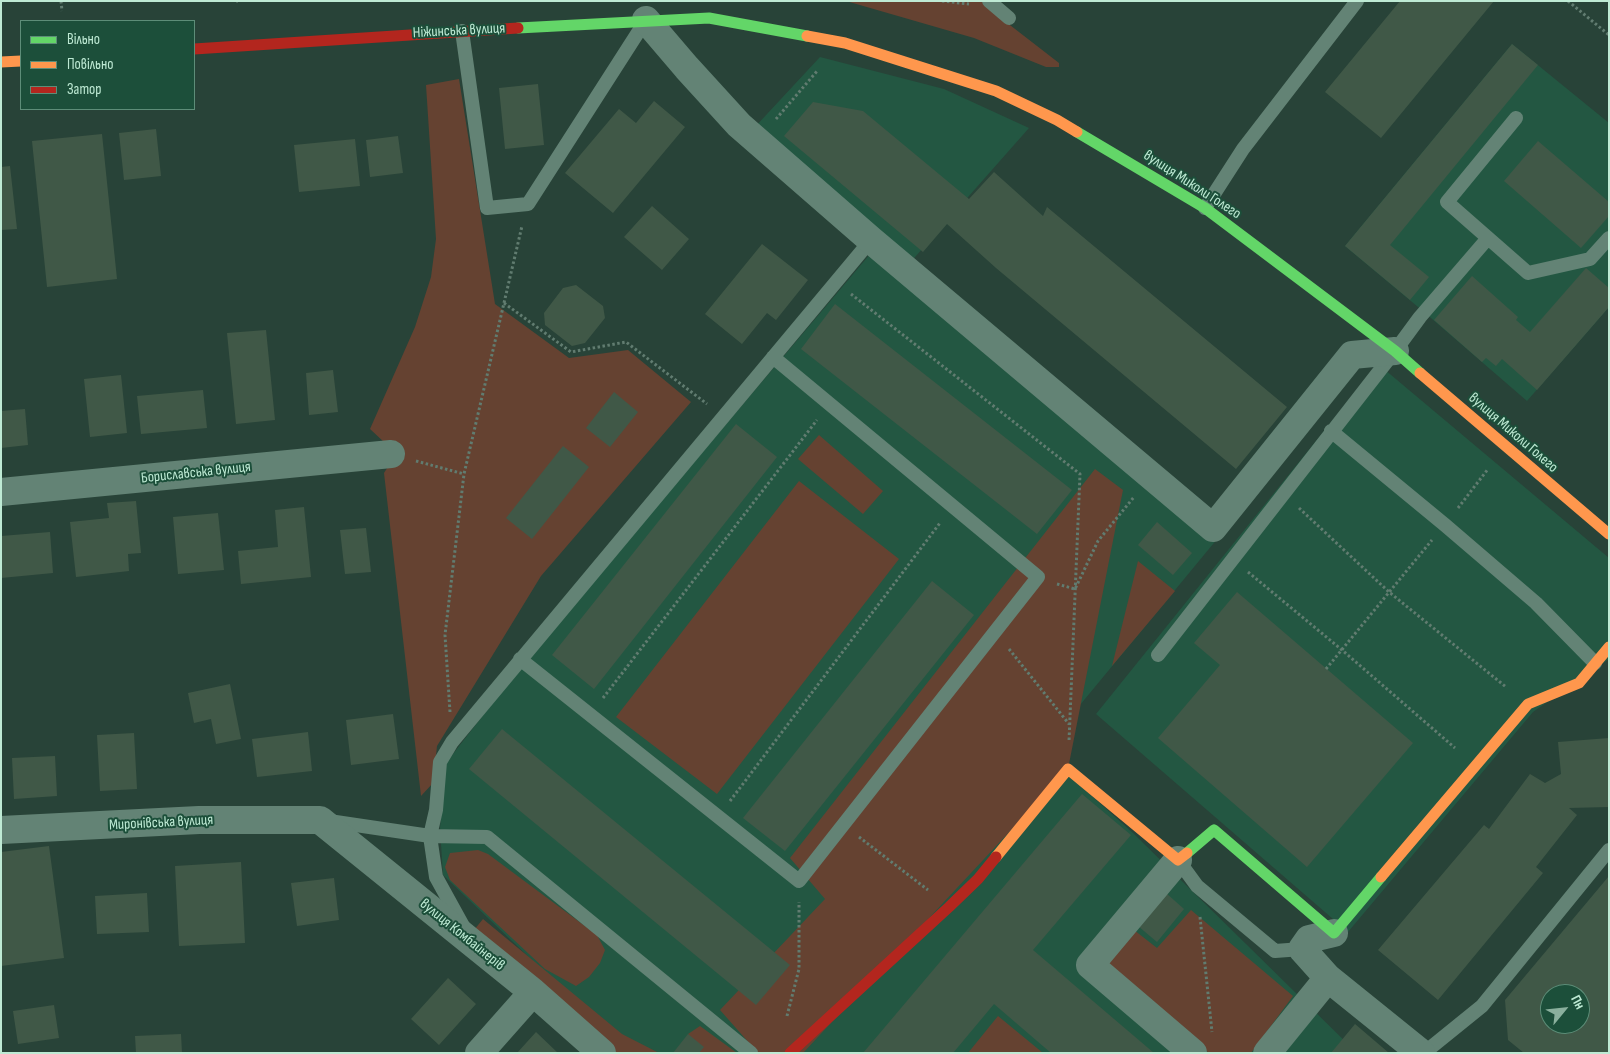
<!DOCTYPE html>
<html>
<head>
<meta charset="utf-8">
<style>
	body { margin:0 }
	#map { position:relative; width:1610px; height:1054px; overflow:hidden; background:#284338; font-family:"Sofia Sans Condensed",sans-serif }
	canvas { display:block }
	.frame { position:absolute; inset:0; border:2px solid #beead4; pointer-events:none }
	.legend { position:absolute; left:20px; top:20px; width:175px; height:90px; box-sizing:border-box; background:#1c4f3a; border:1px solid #5d8d78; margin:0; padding:6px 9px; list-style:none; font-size:15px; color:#beead4 }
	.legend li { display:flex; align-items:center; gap:10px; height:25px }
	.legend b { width:25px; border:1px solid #5d8d78 }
	.north { position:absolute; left:1540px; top:984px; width:50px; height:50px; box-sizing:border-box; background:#1c4f3a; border:1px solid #5d8d78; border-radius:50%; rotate:62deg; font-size:14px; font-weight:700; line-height:20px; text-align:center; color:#beead4 }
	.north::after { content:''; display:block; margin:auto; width:18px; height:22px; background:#8ab09d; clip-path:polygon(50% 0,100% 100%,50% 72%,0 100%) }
</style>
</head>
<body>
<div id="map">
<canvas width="1610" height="1054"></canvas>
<div class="frame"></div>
<ul class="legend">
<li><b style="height:6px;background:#63d668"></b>Вільно</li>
<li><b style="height:6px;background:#ff974d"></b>Повільно</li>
<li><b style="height:6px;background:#b3261e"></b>Затор</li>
</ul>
<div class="north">Пн</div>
</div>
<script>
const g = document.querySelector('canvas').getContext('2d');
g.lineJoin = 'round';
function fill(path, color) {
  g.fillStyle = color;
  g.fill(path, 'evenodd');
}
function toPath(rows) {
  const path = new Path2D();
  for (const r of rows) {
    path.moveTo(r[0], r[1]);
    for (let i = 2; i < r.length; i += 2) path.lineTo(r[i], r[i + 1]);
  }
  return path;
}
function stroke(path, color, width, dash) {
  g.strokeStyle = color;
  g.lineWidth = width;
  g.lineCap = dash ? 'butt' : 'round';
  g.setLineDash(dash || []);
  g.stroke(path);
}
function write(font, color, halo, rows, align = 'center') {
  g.font = font + ' "Sofia Sans Condensed",sans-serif';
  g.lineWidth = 4;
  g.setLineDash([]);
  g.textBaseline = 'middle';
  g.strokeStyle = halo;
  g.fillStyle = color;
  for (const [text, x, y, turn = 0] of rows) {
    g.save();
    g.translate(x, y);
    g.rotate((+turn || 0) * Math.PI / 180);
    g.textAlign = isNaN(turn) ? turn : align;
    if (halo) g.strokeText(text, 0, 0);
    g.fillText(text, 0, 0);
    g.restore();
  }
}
fill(toPath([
	[1512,44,1609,123,1609,307,1527,401,1424,312,1345,246],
	[820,57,944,89,1029,128,908,265,754,128],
	[871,253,1218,538,1042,751,1133,833,1357,1053,629,1053,443,875,440,828,446,763,522,665],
	[1378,364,1609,558,1609,659,1533,712,1348,932,1096,714]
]), '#235742');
fill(toPath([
	[846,1,982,1,997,15,1059,63,1059,67,1046,67,974,38],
	[459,79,495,304,569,358,628,350,691,402,541,576,437,746,433,783,421,796,384,473,391,462,385,443,370,429,415,327,431,277,436,239,426,85],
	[819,435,883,491,863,514,798,459],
	[1095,469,1123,490,1068,769,803,1053,758,1053,720,1010,825,899,790,858],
	[799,481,899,559,717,794,616,717],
	[1138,561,1175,591,1112,666],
	[478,850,488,854,597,935,605,950,600,963,589,977,576,986,545,969,450,880,445,867,450,853],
	[1191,910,1293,996,1251,1053,1209,1053,1104,963,1134,930,1157,948],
	[483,919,622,1034,659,1053,616,1053,474,930],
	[998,1016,1043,1053,968,1053],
	[700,1026,737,1053,699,1053,688,1034]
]), '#654231');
fill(toPath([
	[1400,1,1494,1,1381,138,1325,92],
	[1512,44,1538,65,1390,245,1429,277,1410,300,1345,246],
	[538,84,544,145,505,149,499,88],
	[654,101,685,127,613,213,565,173,619,109,636,123],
	[813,102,863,111,969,199,994,172,1043,216,1047,207,1287,407,1236,469,996,268,947,224,923,252,784,136],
	[156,129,161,176,124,180,119,133],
	[102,134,117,279,47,287,32,141],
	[398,136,403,173,370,177,366,140],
	[355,139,360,186,299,192,294,145],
	[1538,141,1609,202,1609,216,1581,248,1504,181],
	[10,166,17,229,1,230,1,167],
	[652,206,689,239,662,270,624,237],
	[762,244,808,280,776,320,767,313,742,344,705,314],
	[1586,268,1609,288,1609,307,1537,390,1502,359,1496,366,1486,358,1482,362,1434,320,1472,276,1518,317,1516,320,1530,332],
	[576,285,603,306,605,318,585,343,572,346,545,325,544,313,563,288],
	[835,304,1072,490,1037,534,801,349],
	[266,330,275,420,236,424,227,333],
	[333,370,338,412,309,415,306,373],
	[121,375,127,433,90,437,84,379],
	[203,390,207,428,141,434,137,396],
	[614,392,638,412,610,447,586,428],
	[25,409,28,445,1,448,1,411],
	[736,424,777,457,594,689,552,655],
	[563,446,589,467,532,539,506,518],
	[136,501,141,553,128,554,129,571,76,577,70,522,109,518,107,503],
	[304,507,311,577,241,584,238,551,278,547,275,510],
	[218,513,224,570,178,574,173,517],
	[1157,522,1192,553,1173,575,1138,545],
	[366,528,371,572,345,574,340,530],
	[50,532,53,573,1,578,1,536],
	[932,581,974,615,785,851,743,818],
	[1237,592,1413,743,1307,867,1158,738,1220,665,1194,643],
	[230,684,241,739,216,744,211,719,194,723,188,693],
	[393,714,399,759,351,765,346,720],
	[502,729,790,965,756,1005,469,769],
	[308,732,312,771,257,777,252,739],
	[134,733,137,789,100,791,97,735],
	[1609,738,1609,807,1569,808,1577,815,1536,867,1543,873,1438,1000,1378,950,1484,825,1489,829,1530,774,1545,783,1561,774,1558,742],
	[55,756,57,796,14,799,12,758],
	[1082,794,1131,835,1033,950,1154,1053,1051,1053,994,1004,953,1053,863,1053],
	[49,846,64,958,1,966,1,852],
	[241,862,245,943,179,946,175,866],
	[1609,876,1609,1053,1524,1053,1508,1040,1505,1000],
	[1550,994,1580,994,1580,1024,1550,1024],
	[334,878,339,920,297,926,291,883],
	[147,893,149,932,97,934,95,896],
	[1166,893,1184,909,1157,942,1138,926],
	[448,978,476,1004,439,1045,411,1019],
	[54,1005,59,1038,18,1044,13,1011],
	[1355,1024,1389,1053,1331,1053],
	[536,1032,558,1053,517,1053],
	[181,1034,182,1053,136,1053,135,1036],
	[688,1034,704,1047,699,1053,673,1053]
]), '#405847');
stroke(toPath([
	[61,1,62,11],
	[942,1,969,4],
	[1568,1,1609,35],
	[236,2,237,1],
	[776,119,818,70],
	[851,294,1080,474,1069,741],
	[504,303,571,352,626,342,707,404],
	[416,461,464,474],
	[1299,508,1389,592,1506,687],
	[1458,508,1488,469],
	[1248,572,1342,650,1455,748],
	[1057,584,1075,589,1098,541,1134,497],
	[1009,649,1069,724],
	[1326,669,1432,540],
	[603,698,817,420],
	[450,712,445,635,464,474,522,226],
	[730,801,940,523],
	[859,837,928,890],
	[1200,917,1212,1032],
	[787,1016,799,969,799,902]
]), '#617c70', 3, [2.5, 2.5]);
stroke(toPath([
	[989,1,1009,18],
	[462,31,487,208,528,204,646,20],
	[1516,118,1447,202,1528,273,1590,259,1609,238],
	[1205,208,1243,149,1357,1],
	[1331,431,1445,525,1536,603,1595,663],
	[1158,655,1395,351,1420,317,1488,238],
	[520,659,799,881,1038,577,773,357],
	[329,821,430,836,487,837,751,1053],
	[1178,860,1197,886,1275,951,1302,949],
	[463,926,436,877,430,836,436,810,440,762,452,742,871,240],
	[1424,1053,1482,1006,1609,850]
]), '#638375', 14);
stroke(toPath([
	[646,20,687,68,739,125,871,240,1213,528,1352,355,1395,351],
	[1,492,391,454],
	[1,830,199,820,320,820,533,992,602,1053],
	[1178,860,1090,965,1193,1053],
	[1328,978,1302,949,1309,939,1334,933],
	[479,1053,533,992],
	[1267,1053,1328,978,1421,1053]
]), '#638375', 28);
stroke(toPath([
	[518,28,709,18,807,36],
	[1077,132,1205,208,1395,351,1420,373],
	[1187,853,1214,830,1334,933,1381,877]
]), '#63d668', 11);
stroke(toPath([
	[807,36,845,43,996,91,1057,120,1077,132],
	[1,62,21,61],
	[1420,373,1609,534],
	[996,857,1068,769,1178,860,1187,853],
	[1381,877,1528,704,1579,683,1609,647]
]), '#ff974d', 11);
stroke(toPath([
	[194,49,518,28],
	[790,1053,949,907,978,879,996,857]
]), '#b3261e', 11);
write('15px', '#beead4', '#1c4f3a', [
	["Ніжинська вулиця",459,31,-3],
	["вулиця Миколи Голего",1192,185,33],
	["вулиця Миколи Голего",1513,433,41],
	["Бориславська вулиця",196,473,-6],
	["Миронівська вулиця",161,823,-3],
	["вулиця Комбайнерів",462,935,39]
]);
</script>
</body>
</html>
